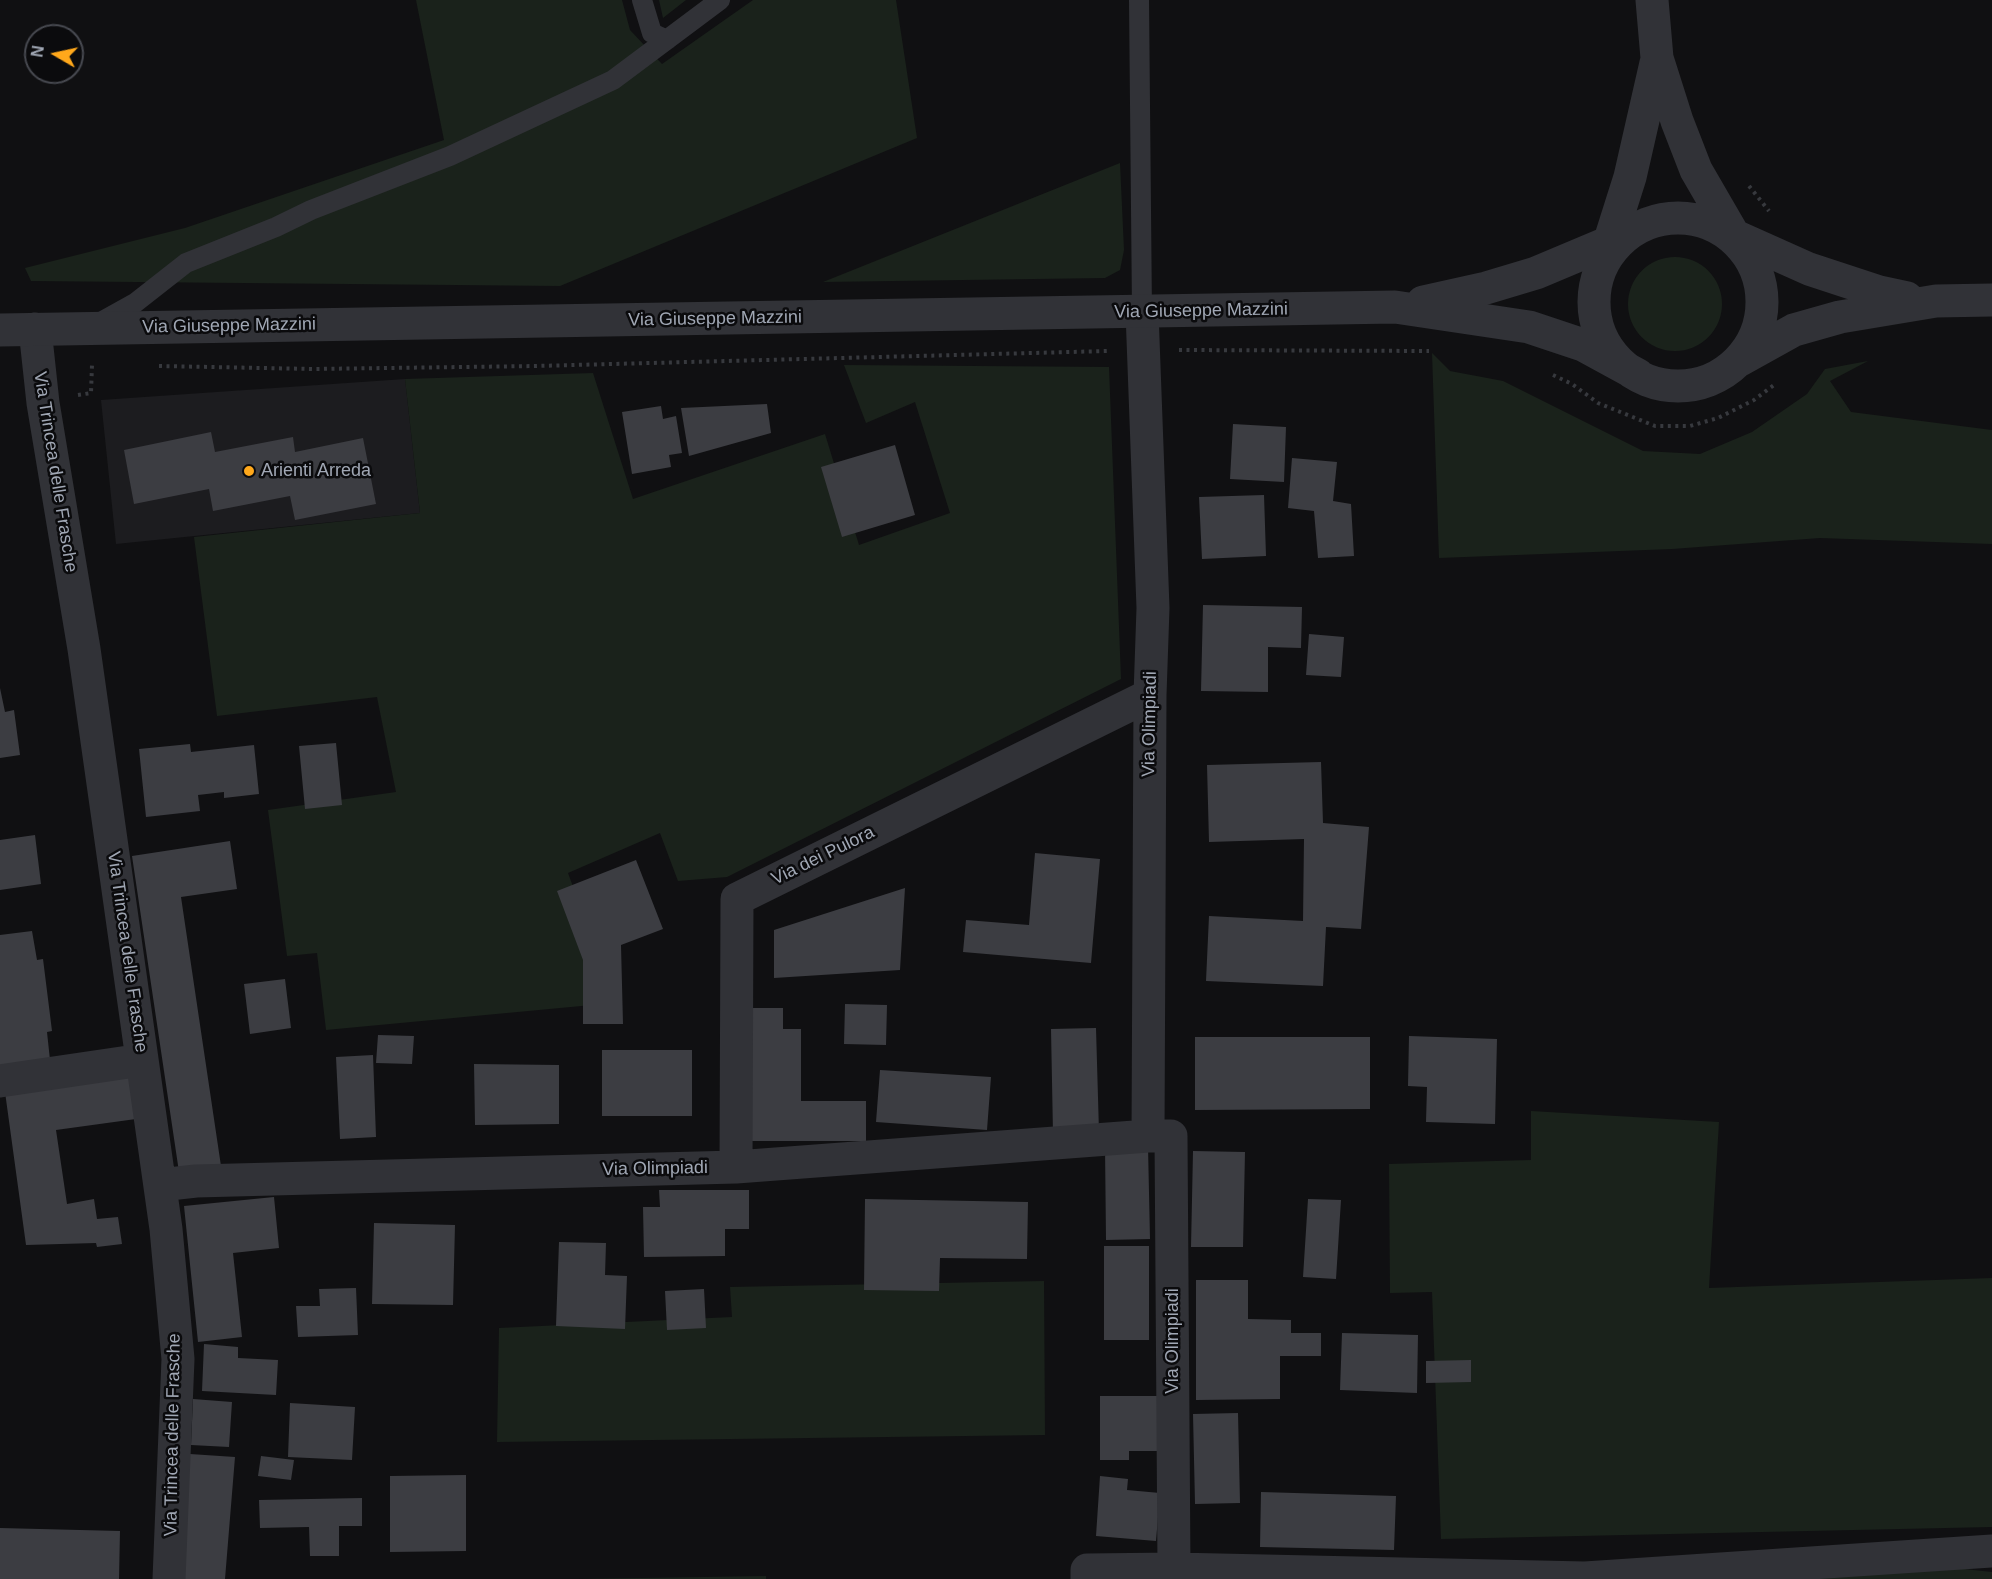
<!DOCTYPE html>
<html>
<head>
<meta charset="utf-8">
<style>
	body { margin:0 }
	#map { position:relative; width:1992px; height:1579px; overflow:hidden; background:#101012; font-family:Arial,sans-serif }
	canvas { display:block }
	.north { position:absolute; left:24px; top:24px; width:60px; height:60px; box-sizing:border-box; background:#0b0b0d; border:2px solid #474950; border-radius:50%; rotate:279deg; font-size:16px; font-weight:700; line-height:24px; text-align:center; color:#a0a7b4 }
	.north::after { content:''; display:block; margin:auto; width:21px; height:27px; background:#ffa81b; clip-path:polygon(50% 0,100% 100%,50% 72%,0 100%) }
</style>
</head>
<body>
<div id="map">
<canvas width="1992" height="1579"></canvas>
<div class="north">N</div>
</div>
<script>
const g = document.querySelector('canvas').getContext('2d');
g.lineJoin = 'round';
function fill(path, color) {
  g.fillStyle = color;
  g.fill(path, 'evenodd');
}
function toPath(rows) {
  const path = new Path2D();
  for (const r of rows) {
    if (r.length === 3) {
      path.moveTo(r[0] + r[2], r[1]);
      path.arc(r[0], r[1], r[2], 0, 2 * Math.PI);
      continue;
    }
    path.moveTo(r[0], r[1]);
    for (let i = 2; i < r.length; i += 2) path.lineTo(r[i], r[i + 1]);
  }
  return path;
}
function stroke(path, color, width, dash) {
  g.strokeStyle = color;
  g.lineWidth = width;
  g.lineCap = dash ? 'butt' : 'round';
  g.setLineDash(dash || []);
  g.stroke(path);
}
function write(font, color, halo, rows, align = 'center') {
  g.font = font + ' Arial,sans-serif';
  g.lineWidth = 5;
  g.setLineDash([]);
  g.textBaseline = 'middle';
  g.strokeStyle = halo;
  g.fillStyle = color;
  for (const [text, x, y, turn = 0] of rows) {
    g.save();
    g.translate(x, y);
    g.rotate((+turn || 0) * Math.PI / 180);
    g.textAlign = isNaN(turn) ? turn : align;
    if (halo) g.strokeText(text, 0, 0);
    g.fillText(text, 0, 0);
    g.restore();
  }
}
fill(toPath([
	[405,379,420,513,116,544,101,400]
]), '#1c1c1f');
fill(toPath([
	[416,0,622,0,630,30,662,64,753,0,896,0,917,138,560,286,31,281,25,268,185,228,444,140],
	[659,0,686,0,663,18],
	[1120,163,1124,250,1120,270,1105,278,823,282],
	[1675,304,47],
	[1432,353,1450,371,1503,381,1643,451,1700,454,1752,432,1807,394,1825,369,1868,361,1830,381,1851,412,1992,430,1992,544,1820,538,1672,549,1439,558],
	[844,365,1109,367,1121,679,727,877,678,881,660,833,568,873,593,941,592,1005,326,1030,317,953,287,956,268,810,396,792,377,697,217,716,194,537,420,513,405,379,593,373,633,499,825,434,859,545,950,513,915,402,866,423],
	[1531,1111,1719,1122,1709,1288,1992,1278,1992,1527,1441,1539,1432,1292,1390,1293,1389,1164,1531,1160],
	[1044,1281,1045,1435,497,1442,499,1328,732,1317,730,1287],
	[1937,1566,1992,1572,1992,1579,1412,1579],
	[766,1576,766,1579,578,1579]
]), '#1a221b');
fill(toPath([
	[767,404,771,433,689,456,681,408],
	[661,406,663,419,676,416,682,453,669,455,671,467,632,474,622,412],
	[1233,424,1286,427,1284,482,1230,479],
	[211,432,215,452,293,437,295,452,363,438,376,504,295,520,290,496,213,511,209,489,134,504,124,450],
	[895,445,915,515,842,537,821,467],
	[1292,458,1337,462,1333,501,1351,504,1354,556,1318,558,1314,511,1288,508],
	[1264,495,1266,556,1202,559,1199,497],
	[1203,605,1302,607,1301,648,1268,647,1268,692,1201,691],
	[1309,634,1344,637,1341,677,1306,675],
	[0,688,5,712,14,710,20,755,0,758],
	[336,743,342,805,305,809,299,746],
	[190,744,191,752,254,745,259,794,224,798,224,792,198,795,200,811,146,817,139,749],
	[1321,762,1323,823,1369,827,1361,929,1326,927,1323,986,1206,981,1209,916,1303,921,1304,839,1209,842,1207,765],
	[35,835,41,884,0,890,0,840],
	[230,841,237,889,181,897,221,1166,179,1172,132,856],
	[1035,853,1100,859,1091,963,963,952,966,920,1029,925],
	[636,860,663,929,621,945,623,1024,583,1024,583,960,557,891],
	[905,888,900,970,774,978,774,930],
	[32,931,37,960,43,959,52,1031,47,1032,50,1060,0,1067,0,935],
	[285,979,291,1028,250,1034,244,984],
	[845,1004,887,1005,886,1045,844,1044],
	[752,1008,783,1008,783,1029,801,1029,801,1101,866,1101,866,1141,752,1141],
	[1096,1028,1099,1132,1053,1134,1051,1029],
	[378,1035,414,1036,412,1064,376,1063],
	[1409,1036,1497,1039,1495,1124,1426,1122,1427,1087,1408,1086],
	[1195,1037,1370,1037,1370,1109,1195,1110],
	[602,1050,692,1050,692,1116,602,1116],
	[373,1055,376,1137,340,1139,336,1057],
	[474,1064,559,1065,559,1124,475,1125],
	[880,1070,991,1077,987,1130,876,1122],
	[130,1074,136,1119,56,1130,67,1204,94,1199,97,1219,118,1217,122,1244,97,1247,96,1243,26,1245,5,1092],
	[1148,1146,1150,1239,1106,1240,1105,1147],
	[1193,1151,1245,1152,1243,1247,1191,1247],
	[659,1190,749,1190,749,1229,725,1229,725,1256,644,1257,643,1207,660,1207],
	[274,1197,279,1248,233,1253,242,1337,198,1342,184,1206],
	[865,1199,1028,1202,1027,1259,940,1258,939,1291,864,1290],
	[1308,1199,1341,1200,1336,1279,1303,1277],
	[374,1223,455,1225,453,1305,372,1304],
	[559,1242,606,1243,605,1275,627,1276,625,1329,556,1326],
	[1104,1246,1149,1246,1149,1340,1104,1340],
	[1196,1280,1248,1280,1248,1319,1291,1320,1291,1333,1321,1333,1321,1356,1280,1356,1280,1399,1196,1400],
	[356,1288,358,1335,298,1337,296,1306,320,1306,319,1289],
	[704,1289,706,1328,667,1330,665,1291],
	[1342,1333,1418,1335,1417,1393,1340,1390],
	[204,1344,238,1347,238,1358,278,1360,276,1395,202,1391],
	[1471,1360,1471,1382,1426,1383,1426,1361],
	[1100,1396,1165,1396,1164,1451,1129,1451,1129,1460,1100,1460],
	[193,1399,232,1402,229,1447,191,1445],
	[290,1403,355,1407,352,1460,288,1457],
	[1238,1413,1240,1503,1195,1504,1193,1414],
	[190,1454,235,1457,225,1579,180,1579],
	[261,1456,294,1460,291,1480,258,1476],
	[466,1475,466,1551,390,1552,390,1476],
	[1100,1476,1128,1479,1127,1490,1160,1493,1156,1541,1096,1536],
	[1261,1492,1396,1496,1394,1550,1260,1547],
	[362,1498,362,1526,339,1526,339,1556,310,1556,309,1527,260,1528,259,1500],
	[0,1528,120,1531,119,1579,0,1579]
]), '#3c3d42');
stroke(toPath([
	[1749,186,1769,211],
	[1179,350,1429,351],
	[159,366,314,369,536,366,1108,351],
	[1553,375,1572,384,1598,403,1655,426,1690,426,1718,418,1754,400,1774,385],
	[78,395,91,393,92,365,95,365]
]), '#37393e', 4, [3, 4.5]);
stroke(toPath([
	[642,0,652,33,667,40],
	[1139,0,1142,312],
	[99,323,135,303,186,263,276,227,311,210,450,156,613,80,720,0]
]), '#313237', 20);
stroke(toPath([
	[1142,312,1153,608,1150,695,1148,1136,1171,1136,1174,1569],
	[35,329,43,403,84,649,166,1229,178,1359,169,1579],
	[0,1081,142,1060],
	[736,1167,737,899,1150,695],
	[160,1185,196,1181,736,1167,1148,1136],
	[1087,1579,1087,1570,1174,1569,1585,1578,1992,1551]
]), '#313237', 33);
stroke(toPath([
	[1652,0,1657,58,1677,121,1696,170,1736,239],
	[1678,302,84],
	[1733,235,1809,269,1879,292,1907,298],
	[1605,256,1630,177,1656,63],
	[1423,302,1486,288,1536,273,1624,236],
	[0,330,1395,307,1529,327,1583,345,1638,375],
	[1740,360,1794,330,1840,317,1936,301,1992,300]
]), '#313237', 33);
for (const [x, y, r, color] of [
	[249,471,6,"#ffa81b"]
]) {
  const dot = new Path2D();
  dot.arc(x, y, r, 0, 2 * Math.PI);
  g.fillStyle = color;
  g.fill(dot);
  stroke(dot, '#0b0b0d', 2);
}
write('18px', '#a0a7b4', '#0b0b0d', [
	["Via Giuseppe Mazzini",1201,311,-1],
	["Via Giuseppe Mazzini",715,319,-1],
	["Via Giuseppe Mazzini",229,326,-1],
	["Via Trincea delle Frasche",55,472,81],
	["Via Olimpiadi",1150,724,-89],
	["Via dei Pulora",823,856,-26],
	["Via Trincea delle Frasche",127,952,82],
	["Via Olimpiadi",655,1169,-1],
	["Via Olimpiadi",1173,1341,-90],
	["Via Trincea delle Frasche",173,1435,-89]
]);
write('18px', '#a0a7b4', '#0b0b0d', [
	["Arienti Arreda",261,471]
], 'left');
</script>
</body>
</html>
